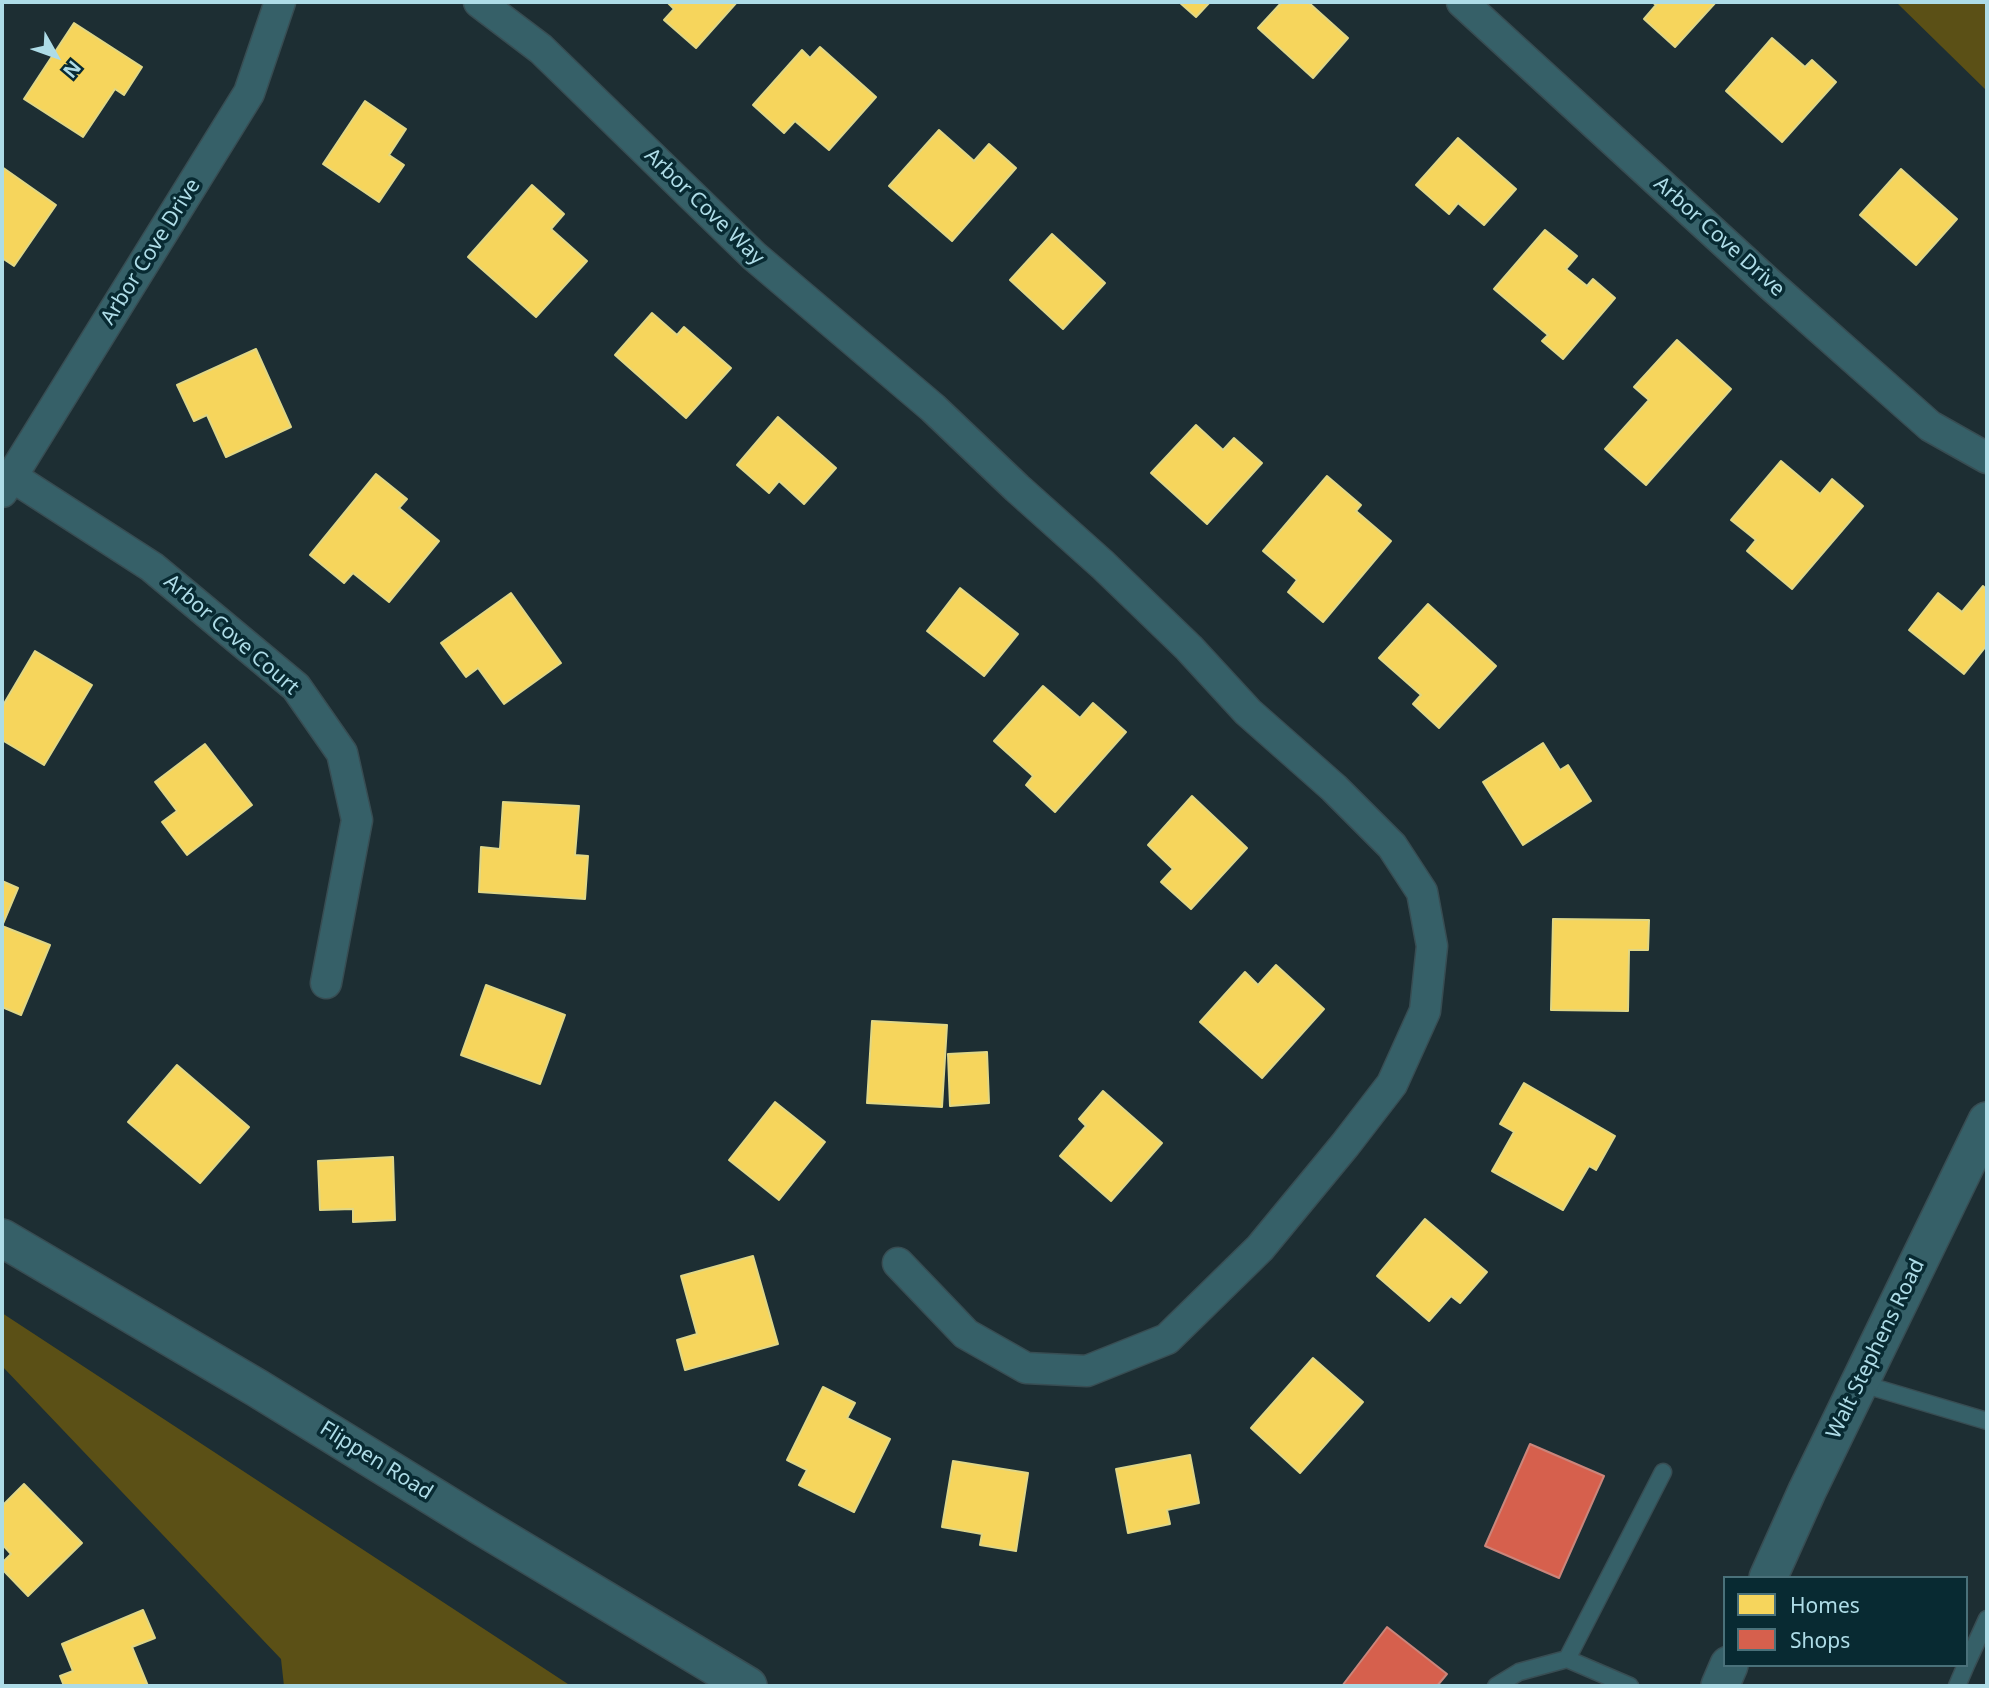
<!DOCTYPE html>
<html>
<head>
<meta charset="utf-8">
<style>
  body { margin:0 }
  #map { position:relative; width:1989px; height:1688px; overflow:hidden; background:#1d2e33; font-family:"Noto Sans",sans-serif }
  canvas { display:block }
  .frame { position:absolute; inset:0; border:4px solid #aedce7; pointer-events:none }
  .legend { position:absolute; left:1723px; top:1576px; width:245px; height:91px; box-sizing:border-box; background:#082a32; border:2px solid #4a717a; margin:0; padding:9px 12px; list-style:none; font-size:21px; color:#aedce7 }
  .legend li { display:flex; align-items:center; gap:14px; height:35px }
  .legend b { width:35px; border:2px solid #4a717a }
  .north { position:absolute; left:21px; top:21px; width:70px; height:70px; -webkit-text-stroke:5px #082a32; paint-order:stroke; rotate:130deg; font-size:19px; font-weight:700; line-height:28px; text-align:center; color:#aedce7 }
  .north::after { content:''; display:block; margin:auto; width:24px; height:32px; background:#aedce7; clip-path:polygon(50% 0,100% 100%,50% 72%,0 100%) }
</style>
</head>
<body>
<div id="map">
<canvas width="1989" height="1688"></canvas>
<div class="frame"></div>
<ul class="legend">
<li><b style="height:19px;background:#f6d55c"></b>Homes</li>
<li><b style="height:19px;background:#d6604d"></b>Shops</li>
</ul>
<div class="north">N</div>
</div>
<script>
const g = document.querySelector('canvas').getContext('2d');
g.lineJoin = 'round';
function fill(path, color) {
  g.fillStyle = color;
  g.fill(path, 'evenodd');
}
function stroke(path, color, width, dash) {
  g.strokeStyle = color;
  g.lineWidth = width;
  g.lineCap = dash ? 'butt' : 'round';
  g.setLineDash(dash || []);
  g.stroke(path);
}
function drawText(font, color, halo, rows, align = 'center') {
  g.font = font + ' "Noto Sans",sans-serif';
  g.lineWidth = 7;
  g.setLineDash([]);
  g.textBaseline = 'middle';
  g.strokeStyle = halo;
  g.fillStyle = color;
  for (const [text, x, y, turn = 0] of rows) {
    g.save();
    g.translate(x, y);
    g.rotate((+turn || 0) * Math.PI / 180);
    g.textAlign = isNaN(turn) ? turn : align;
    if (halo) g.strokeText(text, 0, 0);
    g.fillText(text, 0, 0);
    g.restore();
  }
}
const green = new Path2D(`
  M1896 2H1987V91Z
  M2 1313 571 1686H284L281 1659 2 1366Z`);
const homes = new Path2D(`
  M667 2H737L696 48 664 20 674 9Z
  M1179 2H1210L1196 17Z
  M1282 2H1308L1348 38 1313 78 1258 28Z
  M1652 2H1716L1675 47 1644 19 1656 5Z
  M74 23 142 67 124 95 115 89 83 137 24 99Z
  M1772 38 1805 67 1812 60 1836 82 1782 142 1726 91Z
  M820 47 876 97 829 150 795 121 784 133 753 105 802 50 810 58Z
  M365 101 406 129 389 155 404 165 379 202 323 164Z
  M939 130 974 161 989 144 1016 168 952 241 889 186Z
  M1458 138 1516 189 1484 225 1458 203 1449 214 1416 185Z
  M2 167 56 205 14 266 2 258Z
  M1901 169 1957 219 1916 265 1860 215Z
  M532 185 564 214 551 229 587 261 536 317 468 257Z
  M1545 230 1577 256 1566 269 1587 286 1593 279 1615 298 1563 359 1542 341 1548 335 1494 289Z
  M1052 234 1105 283 1063 329 1010 280Z
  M652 313 677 335 684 327 731 368 686 418 615 355Z
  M1677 340 1731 389 1646 485 1605 449 1649 400 1634 387Z
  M256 349 291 427 226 457 207 415 194 421 177 385Z
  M778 417 836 468 804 504 779 481 769 493 737 465Z
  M1196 425 1223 450 1234 438 1262 463 1207 524 1151 473Z
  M1781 461 1820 494 1832 479 1863 506 1792 589 1747 551 1756 540 1731 520Z
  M376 474 407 499 399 508 439 541 389 602 353 573 344 583 310 555Z
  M1327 476 1361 505 1356 511 1391 541 1323 622 1288 592 1297 580 1263 551Z
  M1983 586 1987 590V645L1964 674 1909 630 1938 593 1962 612Z
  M960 588 1018 634 984 676 927 631Z
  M511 593 561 663 504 704 478 668 466 677 441 643Z
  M1428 604 1496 666 1439 728 1413 704 1421 695 1379 658Z
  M35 651 92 685 44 765 2 740V707Z
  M1043 686 1080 718 1093 703 1126 732 1055 812 1026 785 1033 776 994 741Z
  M1543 743 1560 770 1568 765 1591 801 1523 845 1483 782Z
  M205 744 252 805 187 855 162 822 177 811 155 782Z
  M1192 796 1247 848 1191 909 1161 882 1173 869 1148 845Z
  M503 802 579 806 575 855 588 856 585 899 479 892 481 847 500 849Z
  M2 881 18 888 2 926Z
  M1553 919 1649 920 1648 950H1629L1628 1011 1551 1010Z
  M2 926 50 945 21 1015 2 1007Z
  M1276 965 1324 1009 1262 1078 1200 1022 1245 972 1258 985Z
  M486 985 565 1015 540 1084 461 1055Z
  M872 1021 947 1025 942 1107 867 1103Z
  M987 1052 989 1103 950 1106 948 1054Z
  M177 1065 249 1127 200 1183 128 1122Z
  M1524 1083 1615 1136 1596 1170 1589 1166 1563 1210 1492 1171 1514 1132 1500 1124Z
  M1103 1091 1162 1143 1111 1201 1060 1156 1086 1126 1079 1119Z
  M775 1102 825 1142 779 1200 729 1160Z
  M393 1157 395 1220 353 1222V1209L320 1210 318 1161Z
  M1425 1219 1487 1272 1460 1303 1451 1296 1429 1321 1377 1276Z
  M753 1256 778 1344 685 1370 677 1340 697 1334 681 1276Z
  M1313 1358 1363 1402 1300 1473 1251 1428Z
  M823 1387 855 1403 847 1418 890 1439 854 1512 799 1485 807 1470 787 1460Z
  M1190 1455 1199 1503 1167 1510 1170 1524 1128 1533 1116 1469Z
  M953 1461 1028 1473 1016 1551 980 1545 982 1534 942 1527Z
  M24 1484 82 1543 28 1596 2 1569V1563L11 1554 2 1544V1506Z
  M143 1610 155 1638 132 1647 148 1686H64L60 1676 73 1671 62 1644Z`);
const shops = new Path2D(`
  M1530 1444 1604 1476 1559 1578 1485 1546Z
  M1387 1627 1447 1674 1437 1686H1342Z`);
const service = new Path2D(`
  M1859 1383 1987 1421
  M1966 1665 1987 1619
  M1496 1686 1519 1672 1567 1659
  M1630 1686 1567 1659 1663 1472
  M1957 1686 1966 1665`);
const minor = new Path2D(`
  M479 2 541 49 754 256 933 408 1017 488 1103 565 1189 648 1248 712 1334 788 1392 846 1422 892 1432 946 1425 1011 1392 1084 1345 1145 1260 1248 1167 1339 1087 1371 1026 1368 966 1334 898 1263
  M1462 2 1772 286 1930 426 1987 458
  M11 476 152 567 296 687 342 753 357 820 326 983
  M2 492 249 93 280 2`);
const tertiary = new Path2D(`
  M2 1238 257 1388 481 1526 748 1686
  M1768 1578 1807 1491 1987 1121
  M1720 1686 1729 1665`);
const streetNames = [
  ["Arbor Cove Way",704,207,44],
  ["Arbor Cove Drive",1719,237,42],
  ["Arbor Cove Drive",151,252,-58],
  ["Arbor Cove Court",231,635,41],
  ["Walt Stephens Road",1876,1349,-64],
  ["Flippen Road",376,1461,32]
];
fill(green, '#5b5016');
fill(homes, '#f6d55c');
stroke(homes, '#e0d786', 2);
fill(shops, '#d6604d');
stroke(shops, '#ca857b', 2);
stroke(service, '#384d53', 19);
stroke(minor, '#384d53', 33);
stroke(tertiary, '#384d53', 40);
stroke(service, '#366068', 16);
stroke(minor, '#366068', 30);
stroke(tertiary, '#366068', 37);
drawText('21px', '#aedce7', '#082a32', streetNames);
</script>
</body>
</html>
